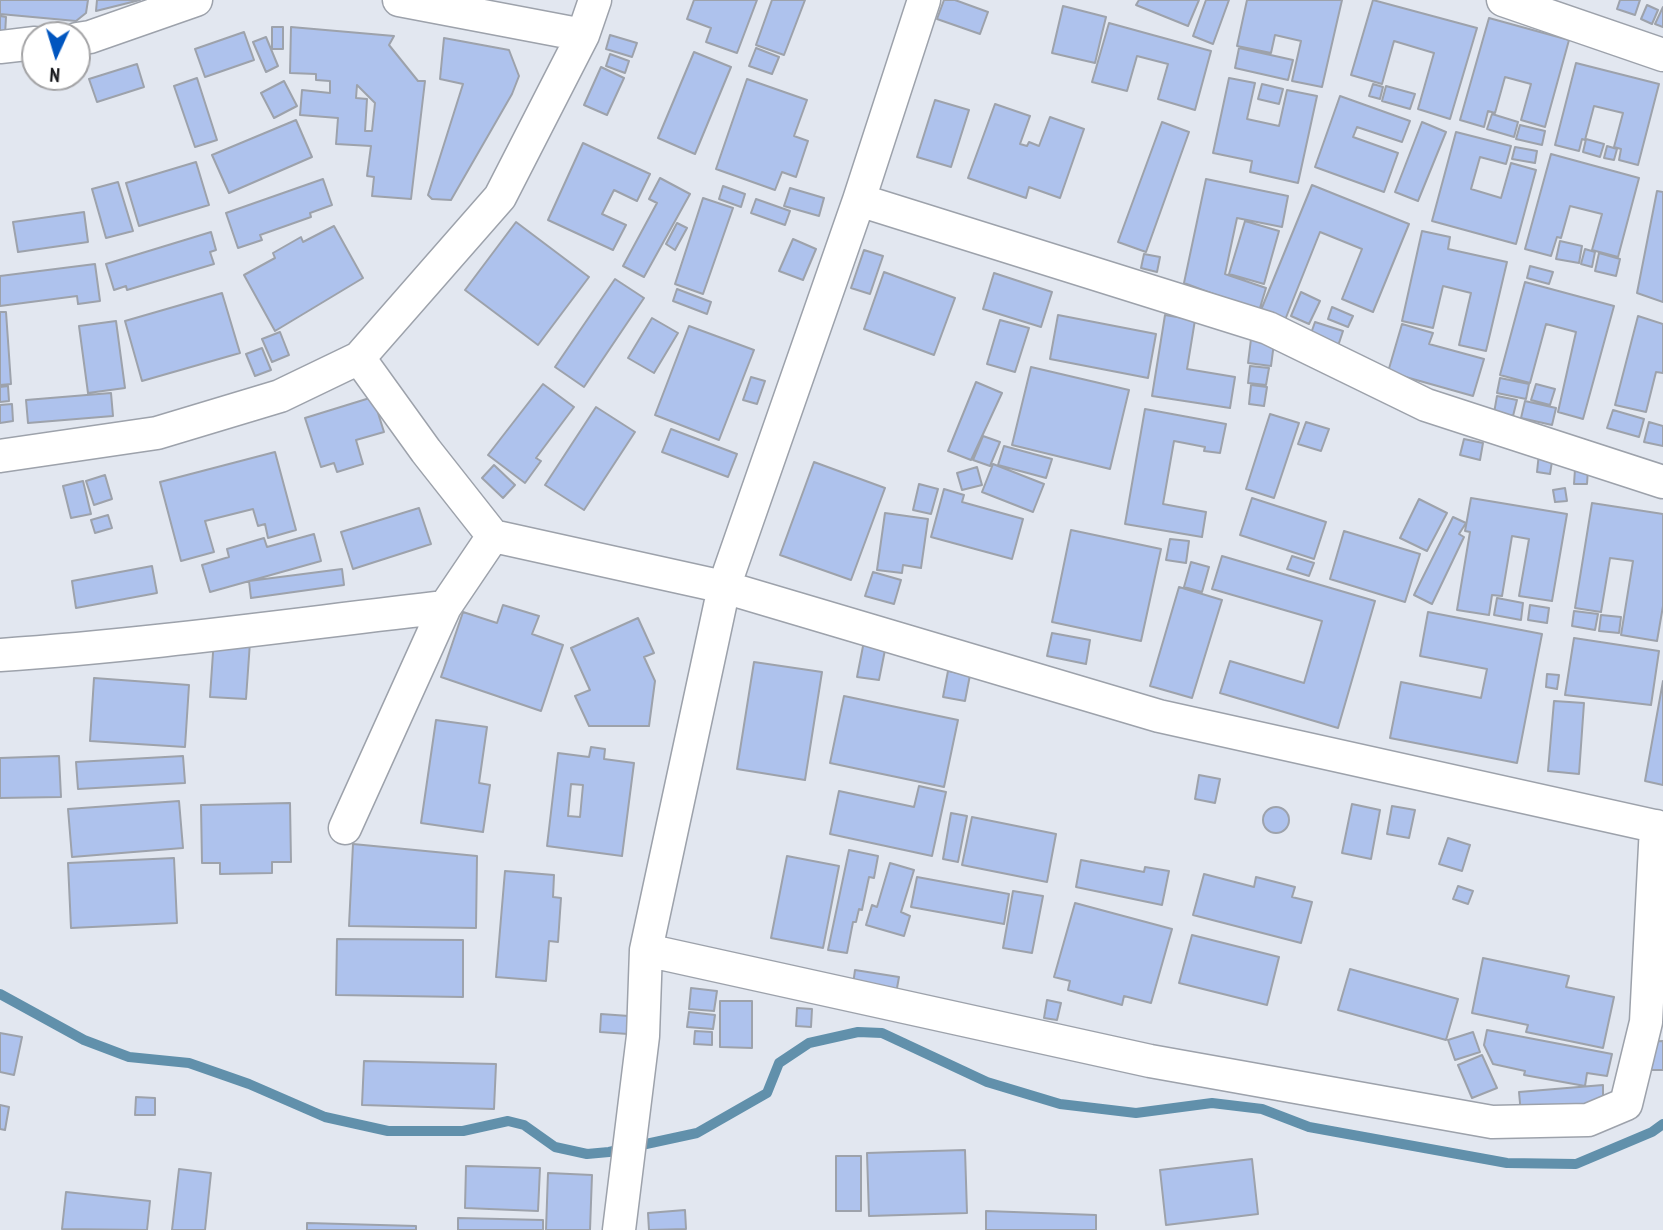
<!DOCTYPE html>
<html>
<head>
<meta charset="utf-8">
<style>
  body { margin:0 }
  #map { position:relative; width:1663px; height:1230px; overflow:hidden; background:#e2e7f0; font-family:"PT Sans Narrow",sans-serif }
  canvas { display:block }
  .north { position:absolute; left:21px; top:21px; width:70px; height:70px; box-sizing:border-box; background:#fff; border:2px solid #a3a3a5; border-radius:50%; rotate:184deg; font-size:19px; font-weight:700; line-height:28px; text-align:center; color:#18191d }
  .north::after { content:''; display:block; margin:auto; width:24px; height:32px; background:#0055bf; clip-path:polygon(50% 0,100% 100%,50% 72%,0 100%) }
</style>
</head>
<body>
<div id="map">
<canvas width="1663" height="1230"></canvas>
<div class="north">N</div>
</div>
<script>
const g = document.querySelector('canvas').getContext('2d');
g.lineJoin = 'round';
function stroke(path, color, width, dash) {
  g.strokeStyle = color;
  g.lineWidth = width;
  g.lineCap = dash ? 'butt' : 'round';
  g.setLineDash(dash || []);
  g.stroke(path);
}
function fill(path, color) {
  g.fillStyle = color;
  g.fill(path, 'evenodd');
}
const stream = new Path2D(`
  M0 994 84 1040 129 1057 189 1063 249 1084 325 1117 388 1131H463L508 1121 524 1125 555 1147 587 1154 609 1152 697 1133 767 1093 779 1063 809 1043 858 1032 882 1033 987 1082 1060 1104 1136 1113 1212 1103 1262 1109 1309 1127 1507 1163 1576 1164 1652 1132 1663 1124`);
const building = new Path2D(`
  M0 0H88L86 13 76 21 0 14Z
  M97 0H140L96 11Z
  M694 0H757L737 53 706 42 711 28 687 19Z
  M772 0H805L784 55 756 45Z
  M944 0H955L988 12 980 34 937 19Z
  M1139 0H1199L1188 26 1136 5Z
  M1206 0H1229L1213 44 1193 36Z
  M1247 0H1342L1322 87 1292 81 1301 41 1275 35 1271 53 1237 46Z
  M1373 0 1477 28 1450 119 1418 109 1434 53 1394 41 1382 84 1351 75Z
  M1620 0H1640L1635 15 1617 9Z
  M1647 5 1658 10 1652 24 1641 19Z
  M1063 6 1106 17 1095 63 1052 53Z
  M1663 7V27L1655 24Z
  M0 16 6 17 5 35H0Z
  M1489 18 1569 40 1545 127 1521 120 1531 84 1505 77 1495 113 1488 111 1484 127 1460 120Z
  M1109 23 1211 51 1195 110 1158 99 1168 64 1137 56 1127 91 1092 82Z
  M272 27H283V49H272Z
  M291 27 394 36 389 45 418 81H425L411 199 372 196 374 177 367 176 371 146 336 144 338 118 300 115 302 90 330 93V81L316 80V74L290 73ZM357 85 375 103 372 131H365L367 99 356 98Z
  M244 32 254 60 205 77 195 49Z
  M610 35 637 43 632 57 606 49Z
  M266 37 278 66 266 72 253 42Z
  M444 38 509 50 519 76 512 94 451 200 432 199 428 195 463 84 440 79Z
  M756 48 779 57 772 74 749 66Z
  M1239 48 1293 60 1288 80 1235 68Z
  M694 52 731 67 695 154 658 138Z
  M610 54 629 61 625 73 606 66Z
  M1576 63 1659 84 1638 165 1619 160 1621 149 1614 147 1623 113 1594 106 1585 140 1582 139 1579 151 1555 145Z
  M137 64 144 87 97 102 89 79Z
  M601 67 624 78 607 115 584 105Z
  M197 78 217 140 195 147 174 86Z
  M1229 78 1255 83 1247 119 1279 126 1287 90 1317 96 1298 183 1250 172 1252 161 1213 153Z
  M747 79 807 100 794 136 808 141 796 177 782 172 775 190 716 169Z
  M284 81 297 106 274 118 261 93Z
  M1262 84 1283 89 1279 104 1258 99Z
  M1373 84 1383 87 1380 99 1369 96Z
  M1386 86 1415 94 1410 109 1382 101Z
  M1340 96 1410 121 1402 142 1357 127 1353 137 1398 153 1384 192 1315 167Z
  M935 100 969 110 951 167 917 157Z
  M995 104 1030 116 1020 144 1027 146 1029 142 1039 146 1050 117 1084 129 1060 198 1029 187 1026 198 968 178Z
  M1492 114 1518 122 1514 137 1487 129Z
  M296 120 312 157 229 193 212 155Z
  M1162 122 1189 132 1146 252 1118 242Z
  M1422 122 1446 132 1418 201 1395 192Z
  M1520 125 1545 131 1542 145 1516 139Z
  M1456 132 1511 146 1506 164 1480 157 1471 189 1501 198 1511 163 1536 170 1516 244 1432 221Z
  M1586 139 1604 144 1600 157 1583 152Z
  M583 143 650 174 637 201 614 190 602 214 626 225 613 250 548 220Z
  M1607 146 1617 149 1614 160 1604 158Z
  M1515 147 1537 151 1535 163 1512 159Z
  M1551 154 1639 178 1618 257 1592 250 1602 214 1570 206 1561 238 1557 237 1551 256 1525 249Z
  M196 162 209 205 139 226 126 183Z
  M660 178 690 194 644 277 623 266 657 203 649 199Z
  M323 179 332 205 310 213 311 217 260 235 262 240 238 248 226 213Z
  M1206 179 1288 196 1282 227 1237 218 1225 274 1266 288 1259 311 1184 283Z
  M118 182 133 231 106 238 92 189Z
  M1312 185 1409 224 1373 312 1342 299 1362 249 1320 232 1285 320 1261 310Z
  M723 186 745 194 741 207 719 199Z
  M790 188 824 198 819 216 784 206Z
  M1657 191 1663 192V302L1637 293Z
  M703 198 733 208 703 294 675 284Z
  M756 199 790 211 785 225 751 213Z
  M84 212 88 242 18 252 13 222Z
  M1245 221 1279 231 1264 284 1229 274Z
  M516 222 589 277 538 345 465 290Z
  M677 223 687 228 675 250 666 244Z
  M334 226 363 278 275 331 244 275 275 258 273 253 301 237 303 242Z
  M1422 231 1450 237 1448 249 1507 262 1486 351 1459 345 1471 293 1443 286 1433 328 1402 321Z
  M211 232 216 250 210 252 214 264 127 290 126 286 114 290 106 264Z
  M793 239 816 249 803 280 779 271Z
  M1560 241 1582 246 1579 263 1556 259Z
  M1585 249 1595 252 1592 267 1581 264Z
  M864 250 883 256 870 294 851 288Z
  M1599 253 1620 259 1616 276 1595 271Z
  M1144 254 1160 257 1157 272 1141 268Z
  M95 264 100 301 78 304 77 296 0 306V276Z
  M1530 266 1553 272 1549 284 1527 278Z
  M884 272 955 298 934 355 864 329Z
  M994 273 1052 292 1041 327 983 309Z
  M615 279 644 298 584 387 555 367Z
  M1525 282 1614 306 1583 419 1558 412 1576 332 1546 324 1530 383 1500 375Z
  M677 289 711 302 707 314 673 301Z
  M1301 292 1320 301 1309 324 1291 316Z
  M222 293 240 353 142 381 125 321Z
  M1332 307 1353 316 1348 327 1328 319Z
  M0 312H6L11 384 0 385Z
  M1058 315 1156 334 1148 378 1050 359Z
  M1165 315 1195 320 1187 369 1235 377 1230 408 1152 396Z
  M1638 316 1663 324V373L1656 372 1646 412 1615 405Z
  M652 318 678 333 654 373 628 358Z
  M1000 320 1029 328 1015 372 987 364Z
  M116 321 125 388 88 393 79 326Z
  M1315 322 1343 331 1337 349 1309 339Z
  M1402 324 1433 333 1429 344 1484 359 1473 396 1388 372Z
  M689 326 754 350 719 440 655 415Z
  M280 332 289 355 272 362 262 339Z
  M1251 339 1274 343 1271 366 1248 363Z
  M262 348 271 370 255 376 246 354Z
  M1250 366 1269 368 1266 385 1248 383Z
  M1031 367 1129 390 1110 469 1012 445Z
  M751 377 765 381 757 404 743 400Z
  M1500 378 1529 384 1526 399 1497 393Z
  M976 382 1002 393 971 460 948 451Z
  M543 384 574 407 536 458 541 461 525 483 488 455Z
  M1536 384 1555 389 1550 405 1531 400Z
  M1251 385 1267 387 1264 406 1249 404Z
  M8 386 9 401 0 402V387Z
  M111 393 113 416 28 423 26 400Z
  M1497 396 1517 400 1513 416 1494 413Z
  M373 397 384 432 356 440 363 464 337 472 334 463 321 467 305 418Z
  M1525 401 1556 408 1552 425 1521 418Z
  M12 404 13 421 0 423V405Z
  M596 407 635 432 584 510 545 485Z
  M1145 409 1226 424 1220 453 1204 451 1205 447 1174 441 1163 504 1206 512 1202 537 1125 524Z
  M1613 410 1644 419 1639 437 1607 428Z
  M1270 414 1299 423 1274 498 1246 489Z
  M1306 422 1329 429 1321 451 1298 444Z
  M1649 422 1663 426V446L1644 442Z
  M671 429 737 454 728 477 662 452Z
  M983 436 1000 442 990 466 973 460Z
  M1464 439 1483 443 1480 460 1460 455Z
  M1004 446 1052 459 1046 478 998 465Z
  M275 452 296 530 268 538 265 524 258 526 253 509 205 521 214 552 181 561 160 482Z
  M1539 453 1553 455 1550 474 1537 472Z
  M814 462 885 488 851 580 780 555Z
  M993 464 1044 484 1033 512 982 492Z
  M494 465 515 485 503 498 482 478Z
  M977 467 982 485 962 490 957 473Z
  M1575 469H1588L1587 484H1574Z
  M105 475 112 499 94 505 86 481Z
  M83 481 91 514 71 518 63 486Z
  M919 484 938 489 931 514 913 510Z
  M1565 488 1567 501 1555 502 1553 490Z
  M944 489 964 495 962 502 1023 519 1012 559 931 537Z
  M1252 498 1326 522 1314 559 1240 535Z
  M1471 498 1567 514 1552 601 1519 596 1529 539 1512 536 1502 596 1492 595 1489 615 1457 610 1470 532 1465 531Z
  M1419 499 1447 513 1427 551 1400 538Z
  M1592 503 1663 514V606L1657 641 1621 635 1633 561 1610 558 1601 612 1575 608Z
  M419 508 431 544 353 569 341 532Z
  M885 513 928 519 921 568 903 565 902 573 877 570Z
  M108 515 112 528 95 533 91 520Z
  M1453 517 1466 523 1459 534 1464 537 1432 604 1414 595Z
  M1071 530 1161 549 1141 641 1052 622Z
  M1344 531 1420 554 1405 602 1330 579Z
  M314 534 321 561 210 592 202 565 229 557 227 549 264 538 267 547Z
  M1170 539 1189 541 1186 563 1166 560Z
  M1222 556 1375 601 1338 728 1220 693 1230 661 1304 683 1322 621 1212 589Z
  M1292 556 1314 563 1309 576 1287 569Z
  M1191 562 1209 567 1202 592 1184 587Z
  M152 566 157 593 76 608 72 581Z
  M342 569 344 585 251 598 249 581Z
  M873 572 901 580 894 604 865 596Z
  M1179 587 1222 600 1192 698 1150 686Z
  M1497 598 1523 603 1521 620 1494 615Z
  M503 605 539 616 532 634 563 645 541 711 441 677 463 612 497 623Z
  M1530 605 1549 608 1547 623 1528 620Z
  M1574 611 1598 614 1595 630 1572 626Z
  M1428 612 1542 634 1517 763 1390 738 1401 682 1481 698 1487 669 1420 656Z
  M1601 615 1621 617 1619 633 1599 631Z
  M638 618 654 653 644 657 655 681 649 726H589L575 696 590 690 571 648Z
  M1052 633 1090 640 1086 664 1047 656Z
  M214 638 250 642 246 699 210 697Z
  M1574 638 1659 651 1651 705 1565 695Z
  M864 641 886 645 879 680 857 677Z
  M754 662 822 672 805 780 737 769Z
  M948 671 970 675 965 701 943 697Z
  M1547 674 1559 675 1557 689 1546 687Z
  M94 678 189 685 185 747 90 741Z
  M1663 681V785L1645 781Z
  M844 696 958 720 944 787 830 763Z
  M1554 701 1584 703 1579 774 1548 771Z
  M436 720 487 727 479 783 490 785 483 832 421 823Z
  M591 747 605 749 604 759 634 763 622 856 547 846 558 753 589 757ZM571 784 583 785 580 817 568 816Z
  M59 756 61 797 0 798V758Z
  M183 756 185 783 78 789 76 762Z
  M1199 775 1220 779 1215 803 1195 799Z
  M919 786 946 792 932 856 830 834 839 791 914 807Z
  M179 801 183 848 72 857 68 809Z
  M290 803 291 862H272V873L220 874V863H202L201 805Z
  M1352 804 1380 810 1371 859 1342 853Z
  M1392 806 1415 810 1409 838 1387 834Z
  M1263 820a13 13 0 1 1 26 0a13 13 0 1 1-26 0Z
  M951 813 967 816 958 862 943 859Z
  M972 817 1056 834 1047 882 962 865Z
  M1448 838 1470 845 1462 871 1439 864Z
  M353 844 477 856 476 928 349 926Z
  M849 850 878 856 874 878 869 877 862 910 859 909 856 922H853L847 953 828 950Z
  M787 856 839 866 823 948 771 938Z
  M174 858 177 923 71 928 68 863Z
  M1081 860 1144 872 1145 867 1169 871 1162 905 1076 887Z
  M890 863 914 870 901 912 910 916 904 936 866 925 872 905 877 907Z
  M505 871 554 875 553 897 561 898 558 942 549 941 546 981 496 977Z
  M1204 874 1254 887 1256 877 1295 887 1292 897 1312 902 1301 943 1193 915Z
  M917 877 1009 894 1004 924 911 907Z
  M1458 886 1473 891 1468 904 1453 899Z
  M1013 891 1043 896 1032 953 1003 948Z
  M1075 903 1172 929 1151 1003 1124 996 1122 1005 1068 990 1070 981 1054 977Z
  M1192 935 1279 957 1267 1005 1179 983Z
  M337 939 463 940V997L336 995Z
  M1483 958 1569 976 1566 987 1614 997 1603 1048 1526 1032 1528 1025 1472 1013Z
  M1350 969 1458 999 1446 1040 1338 1010Z
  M855 970 899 977 895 999 852 992Z
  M691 988 717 991 714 1011 689 1009Z
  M1047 1000 1061 1003 1057 1020 1044 1018Z
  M720 1001H752V1048L720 1047Z
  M797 1008 812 1009 811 1027 796 1026Z
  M689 1012 715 1015 713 1029 687 1027Z
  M601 1014 629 1016 628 1034 600 1032Z
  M1487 1030 1612 1054 1607 1076 1587 1073 1585 1086 1524 1075 1525 1071 1493 1064 1484 1045Z
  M695 1031 712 1032V1045L694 1044Z
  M1473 1032 1480 1052 1455 1060 1448 1040Z
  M0 1033 22 1037 14 1075 0 1072Z
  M1663 1041V1070H1645L1644 1042Z
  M1482 1055 1497 1088 1472 1098 1458 1065Z
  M364 1061 496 1064 494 1109 362 1105Z
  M1603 1085V1107L1521 1114 1519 1092Z
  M136 1097 155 1098V1115H135Z
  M0 1105 9 1107 5 1130 0 1129Z
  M965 1150 967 1213 869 1216 867 1153Z
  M836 1156H861V1211H836Z
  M1252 1159 1258 1214 1166 1225 1160 1170Z
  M466 1166 540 1168 538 1211 465 1208Z
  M179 1169 211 1173 205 1230H172Z
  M548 1173 592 1175 590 1230H546Z
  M66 1192 150 1201 147 1230 62 1229Z
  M685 1210 686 1229 649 1230 648 1213Z
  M986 1211 1096 1215V1230H986Z
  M458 1218 543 1220V1230H458Z
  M307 1223 416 1226V1230H307Z`);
const minor = new Path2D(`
  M399 0 583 35
  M1503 0 1663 55
  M77 39 90 37 196 0
  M0 47 35 43
  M859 200 1268 328 1426 405 1663 482
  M359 358 426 451 493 536 724 587 1159 716 1663 828
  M0 456 157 433 280 396 359 358 500 197 583 35 595 0
  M0 655C149 645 296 624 445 607
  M345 828 445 607 493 536
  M646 950 1150 1061 1492 1122 1588 1120 1626 1104 1646 1022 1656 826
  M619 1230 643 1036 646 950 724 587 859 200 924 0`);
stroke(stream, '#6190ab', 10);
fill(building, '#aec2ed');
stroke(building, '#9da2ab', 2);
stroke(minor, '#9da2ab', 35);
stroke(minor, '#fff', 32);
</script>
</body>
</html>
